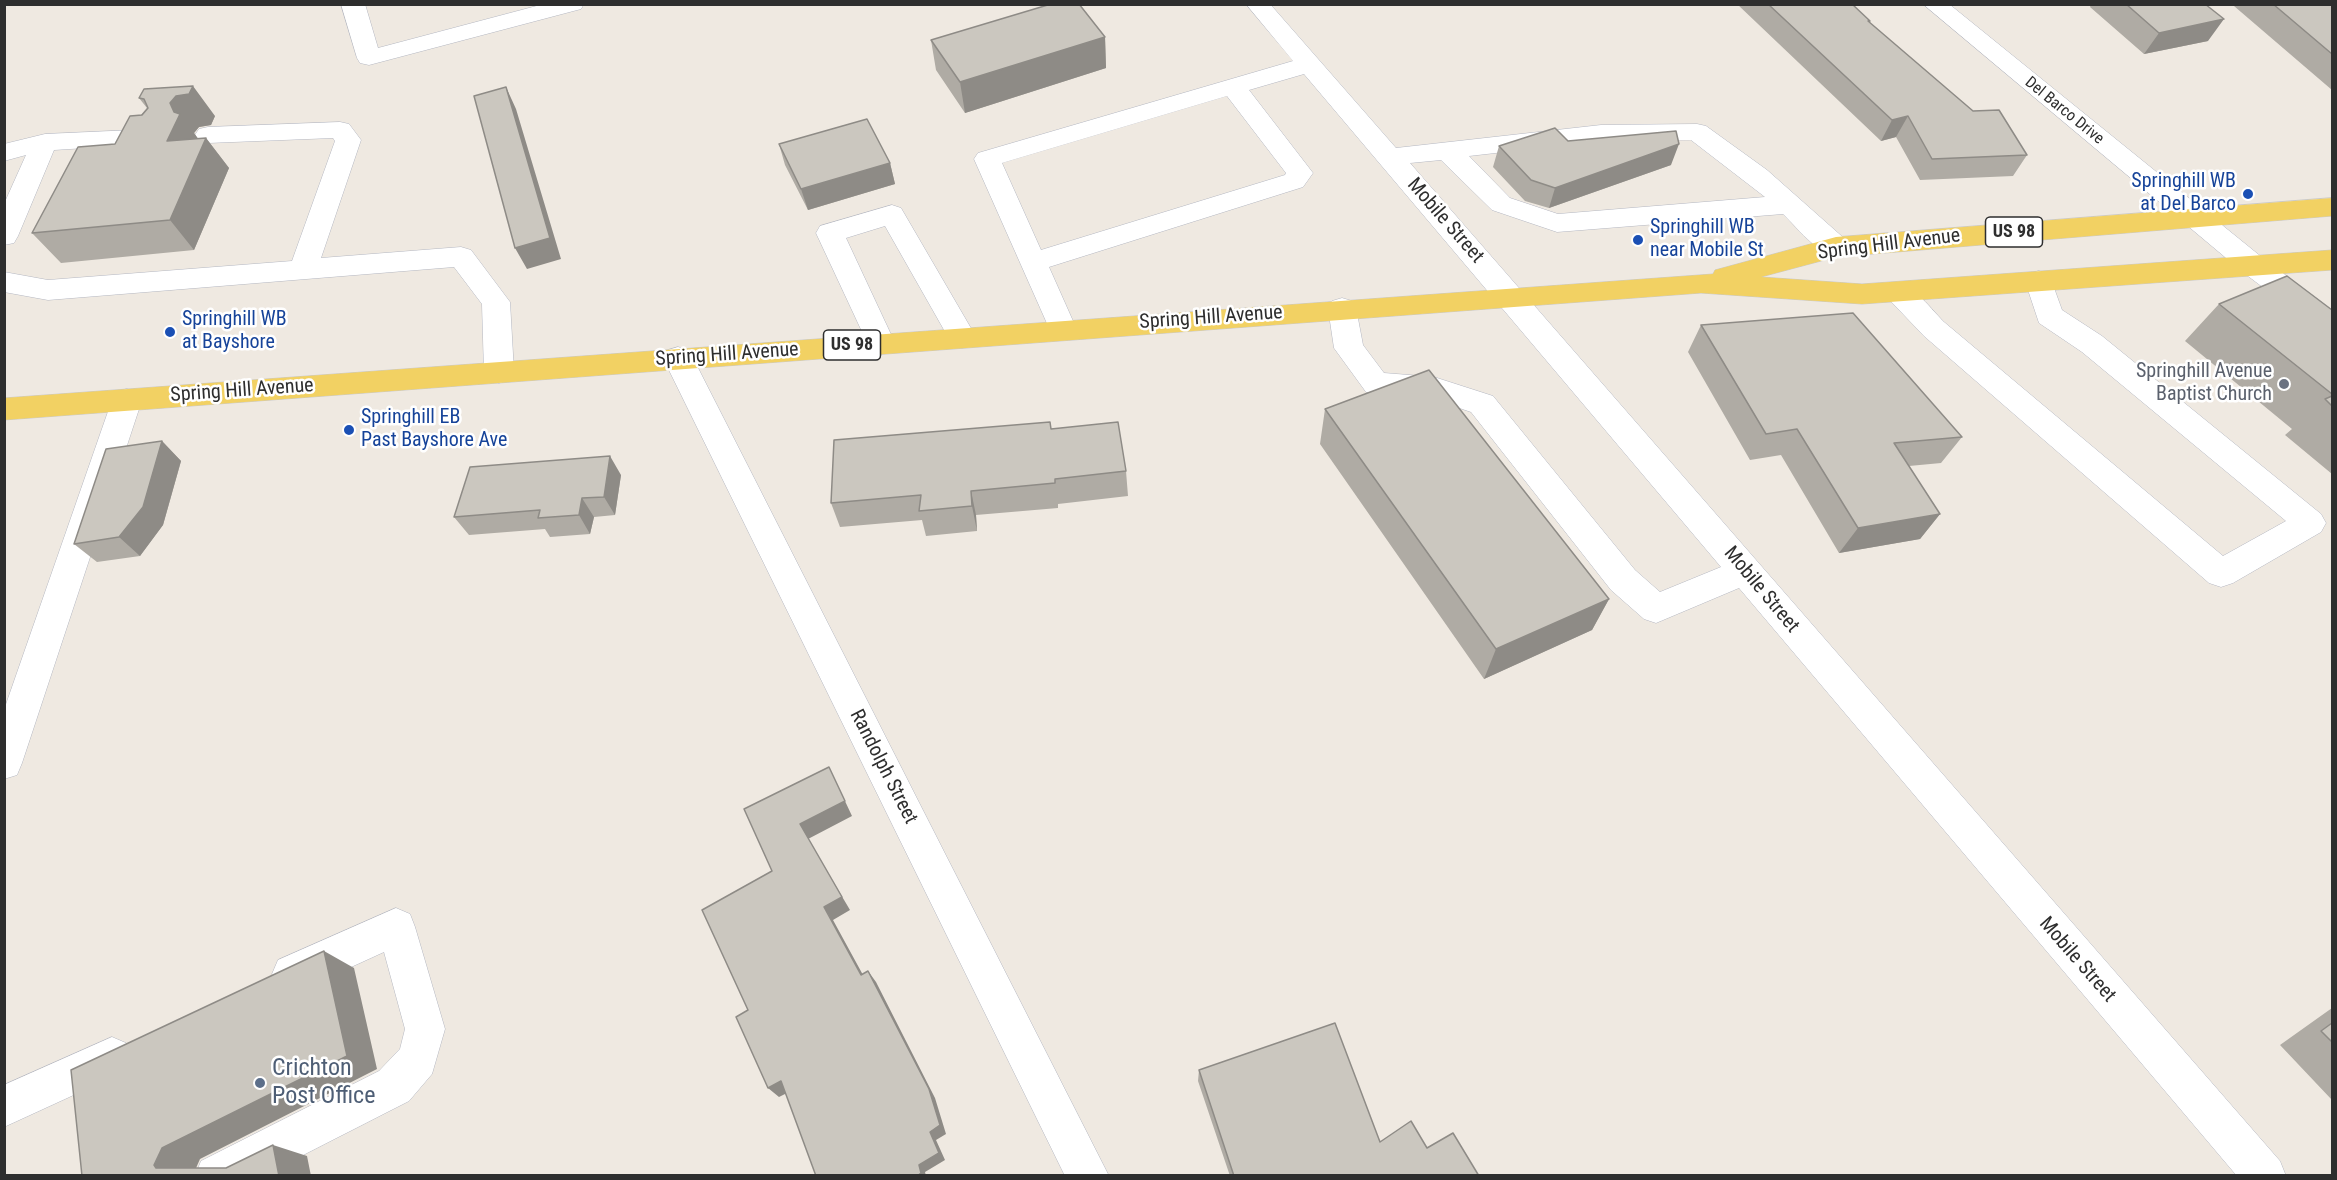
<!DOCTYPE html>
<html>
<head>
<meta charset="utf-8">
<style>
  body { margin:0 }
  #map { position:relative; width:2337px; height:1180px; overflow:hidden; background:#efe9e1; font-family:"Roboto Condensed",sans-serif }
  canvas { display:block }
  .frame { position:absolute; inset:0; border:6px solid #2e2e2e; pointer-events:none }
</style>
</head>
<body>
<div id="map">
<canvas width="2337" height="1180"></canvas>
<div class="frame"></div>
</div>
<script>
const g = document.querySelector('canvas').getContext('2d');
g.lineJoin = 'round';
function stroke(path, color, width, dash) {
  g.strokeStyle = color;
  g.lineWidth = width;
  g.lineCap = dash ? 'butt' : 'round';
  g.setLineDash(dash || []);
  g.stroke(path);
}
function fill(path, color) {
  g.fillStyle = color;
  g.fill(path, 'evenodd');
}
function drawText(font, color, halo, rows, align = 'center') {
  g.font = font + ' "Roboto Condensed",sans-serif';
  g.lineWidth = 5;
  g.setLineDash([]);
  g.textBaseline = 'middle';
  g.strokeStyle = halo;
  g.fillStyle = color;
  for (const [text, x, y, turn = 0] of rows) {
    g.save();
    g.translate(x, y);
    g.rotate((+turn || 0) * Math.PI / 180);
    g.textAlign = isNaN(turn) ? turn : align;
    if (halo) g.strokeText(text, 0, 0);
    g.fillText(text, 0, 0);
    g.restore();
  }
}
const minor = new Path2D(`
  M341 4H365L378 48 544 4H584L581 9 369 65 360 63 357 58Z
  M1246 4H1270L1396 148 1601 125 1697 124 1706 126 1767 170 1846 240 1850 247 1846 254C1821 261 1799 229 1783 214L1557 232 1492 210 1441 160 1410 163 2280 1161 2286 1176H2237L1739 588 1656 623 1644 619 1611 590 1471 412 1433 399 1376 395 1366 392 1334 348 1328 308 1332 301 1342 298 1352 301 1356 308 1363 345 1384 373 1434 377 1493 396 1635 570 1660 592 1721 567 1304 74 1249 90 1313 173 1303 187 1049 267 1077 330 1073 337 1063 340 1053 337 974 159 978 153 1293 61ZM1227 96 1286 173 1285 175 1041 250 1002 163ZM1691 140 1765 197 1558 214 1510 198 1469 156 1601 141Z
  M1923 4H1949L2264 259 2332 310V335L2322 332 2244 273Z
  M340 122 349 124 361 140 321 258 461 247 471 250 510 302 514 372 509 380 499 383 489 380 484 372 482 304 454 267 48 300 4 292V272L48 280 292 261 335 141 333 138 208 143 199 141 195 135 199 129 208 127Z
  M156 129 165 131 169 137 165 143 54 150 18 236 14 243 4 245V204L26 155 4 161V144L45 134Z
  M892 205 901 208 972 330 976 337 972 344 962 348 952 344 885 226 846 238 895 343 891 351 881 354 871 351 816 233 820 226Z
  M2039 271 2049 274 2062 310 2102 336 2321 514 2326 523 2321 532 2233 583 2221 587 2209 583 1924 336 1882 292 1886 285C1910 278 1928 306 1944 322L2223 556 2286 521 2082 352 2039 323 2025 281 2029 274Z
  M678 347 688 350 693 358 1109 1176H1065L663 358 668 350Z
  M127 389 138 392 142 400 22 763 17 775 4 779V710L112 400 116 392Z
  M396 908 410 914 415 927 445 1029 432 1074 409 1101 262 1176H195L201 1161 379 1071 400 1049 405 1029 384 952 292 994 278 988 272 974 278 960Z
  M112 1037 126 1043 132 1057 126 1071 4 1127V1085Z`);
const major = new Path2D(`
  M2332 198V216L1836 257 1761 277 1862 284 2332 250V270L1862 304 1701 293 4 420V398L1713 274 1715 270 1836 237Z`);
const wall = new Path2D(`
  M1737 4H1852L1869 22 1973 111 2027 155 2013 176 1920 180 1896 137 1881 141Z
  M2091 4H2205L2208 41 2144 54 2090 7Z
  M2235 4H2332V90L2234 6Z
  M1105 37 1106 68 965 113 936 70 931 40Z
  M139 98 215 116 211 125 199 127 194 133 198 139 206 138 229 168 194 250 61 263 32 233 115 144 147 108Z
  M1568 141 1671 165 1549 208 1525 201 1493 167 1499 146Z
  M779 144 890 163 895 184 808 210 785 165Z
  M2219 304 2332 310V474L2285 435 2292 429 2185 341Z
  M1701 325 1962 437 1941 463 1909 466 1940 514 1920 539 1839 553 1781 455 1750 460 1688 352Z
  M1325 409 1609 599 1592 630 1484 679 1320 444Z
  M1051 429 1126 471 1128 496 1058 504V508L976 515 977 531 926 536 922 520 840 527 831 503Z
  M162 441 181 461 163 525 140 556 97 562 74 544Z
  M621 475 615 515 594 517 590 534 550 537 545 529 469 535 454 517Z
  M2332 1008V1100L2280 1045Z
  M1199 1070 1380 1142 1427 1148 1479 1176H1230L1198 1081Z`);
const shadedWall = new Path2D(`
  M2224 19 2208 41 2144 54 2159 33Z
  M1105 37 1106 68 965 113 960 82Z
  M193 86 215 116 211 125 199 127 194 133 202 144 167 141 174 112 170 103 176 96Z
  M506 87 516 109 561 259 527 269 515 248Z
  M1908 116 1896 137 1881 141 1892 120Z
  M206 138 229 168 194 250 170 220Z
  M1679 144 1671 165 1549 208 1555 188Z
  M890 163 895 184 808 210 801 189Z
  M162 441 181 461 163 525 140 556 119 537Z
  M610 456 621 475 615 515 604 497Z
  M971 491 976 515 977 531 972 506Z
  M582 498 594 517 590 534 579 515Z
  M1940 514 1920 539 1839 553 1858 528Z
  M1609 599 1592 630 1484 679 1496 649Z
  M829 767 852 816 808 839 850 910 833 920 869 986 861 975 824 907 800 824Z
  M324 951 354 968 377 1069 200 1159 193 1175 156 1168 154 1165 162 1148Z
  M868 971 876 982 935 1098 946 1134 936 1140 945 1160 925 1172 926 1176H917L919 1165 930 1132Z
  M781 1081 791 1091 779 1097 768 1088Z
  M273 1145 307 1156 311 1176H279Z`);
const building = new Path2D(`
  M1051 4H1079L1105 37 960 82 931 40Z
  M1768 4H1852L1870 21H1868L1973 111 1999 110 2027 155 1932 159 1908 116 1892 120Z
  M2126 4H2205L2224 19 2159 33Z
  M2273 4H2332V54Z
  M193 86 189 94 176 96 170 103 174 112 180 114 167 141 206 138 170 220 32 233 78 147 115 144 130 116 142 115 148 108 144 99 139 98 144 89Z
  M506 87 550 238 515 248 474 96Z
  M867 119 890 163 801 189 779 144Z
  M1555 128 1568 141 1676 131 1679 144 1555 188 1531 180 1499 146Z
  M2287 276 2332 310V394L2219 304Z
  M1853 313 1962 437 1894 443 1940 514 1858 528 1797 429 1766 434 1701 325Z
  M1429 370 1609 599 1496 649 1325 409Z
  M2332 396V406L2325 399Z
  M1050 422 1051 429 1118 422 1126 471 1055 479V483L971 491 972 506 919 511 921 495 831 503 834 440Z
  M162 441 143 507 119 537 74 544 106 449Z
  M610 456 604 497 582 498 579 515 538 518 540 510 454 517 470 467Z
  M829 767 845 801 800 824 842 897 824 907 861 975 868 971 929 1089 940 1125 930 1132 939 1153 919 1165 921 1173 917 1176H816L781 1081 768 1088 736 1017 748 1010 702 910 772 871 744 809Z
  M324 951 347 1056 162 1148 154 1165 156 1168H226L273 1145 279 1176H82L71 1070Z
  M1335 1023 1380 1142 1411 1121 1427 1148 1453 1133 1479 1176H1234L1199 1070Z
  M2332 1023V1042L2321 1031Z`);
const markers = [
  [2248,194,6,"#1a4fb4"],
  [1638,240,6,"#1a4fb4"],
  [170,332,6,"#1a4fb4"],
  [2284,384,6,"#6b7280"],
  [349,430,6,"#1a4fb4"],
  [260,1083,6,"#5c6f8a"]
];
const farStreetnames = [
  ["Del Barco Drive",2064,111,39]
];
const shields = [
  [2014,232,57],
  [852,345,57]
];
const shieldNames = [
  ["US 98",2014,232],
  ["US 98",852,345]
];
const transitNames = [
  ["Springhill WB",2236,182,"right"],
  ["at Del Barco",2236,205,"right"],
  ["Springhill WB",1650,228],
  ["near Mobile St",1650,251],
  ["Springhill WB",182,320],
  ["at Bayshore",182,343],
  ["Springhill EB",361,418],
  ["Past Bayshore Ave",361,441]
];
const streetNames = [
  ["Mobile Street",1445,221,49],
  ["Spring Hill Avenue",1889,245,-7],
  ["Spring Hill Avenue",1211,318,-4],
  ["Spring Hill Avenue",727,355,-4],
  ["Spring Hill Avenue",242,391,-4],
  ["Mobile Street",1761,590,50],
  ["Randolph Street",883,767,63],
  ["Mobile Street",2077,960,49]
];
const worshipNames = [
  ["Springhill Avenue",2272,372],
  ["Baptist Church",2272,395]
];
const nearServicenames = [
  ["Crichton",272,1069],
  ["Post Office",272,1097]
];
stroke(minor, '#b4b7c1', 1);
stroke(major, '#c9c9c9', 1);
fill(minor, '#fff');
fill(major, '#f2d163');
fill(wall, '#afaba4');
fill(shadedWall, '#8e8b86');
fill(building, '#cbc7bf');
stroke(building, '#8e8b86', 1.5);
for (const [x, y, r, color] of markers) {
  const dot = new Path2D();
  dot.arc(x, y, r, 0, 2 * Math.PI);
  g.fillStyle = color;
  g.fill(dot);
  stroke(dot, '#fff', 2);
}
drawText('16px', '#2e2e2e', '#fff', farStreetnames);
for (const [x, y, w] of shields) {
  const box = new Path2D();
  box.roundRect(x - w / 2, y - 15, w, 30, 4.5);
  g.fillStyle = '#fff';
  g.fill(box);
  stroke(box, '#2e2e2e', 1.5);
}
drawText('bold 18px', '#2e2e2e', null, shieldNames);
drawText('20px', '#164399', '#fff', transitNames, 'left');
drawText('20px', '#2e2e2e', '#fff', streetNames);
drawText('20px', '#5b616d', '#fff', worshipNames, 'right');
drawText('24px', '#4e5e75', '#fff', nearServicenames, 'left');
</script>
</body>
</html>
